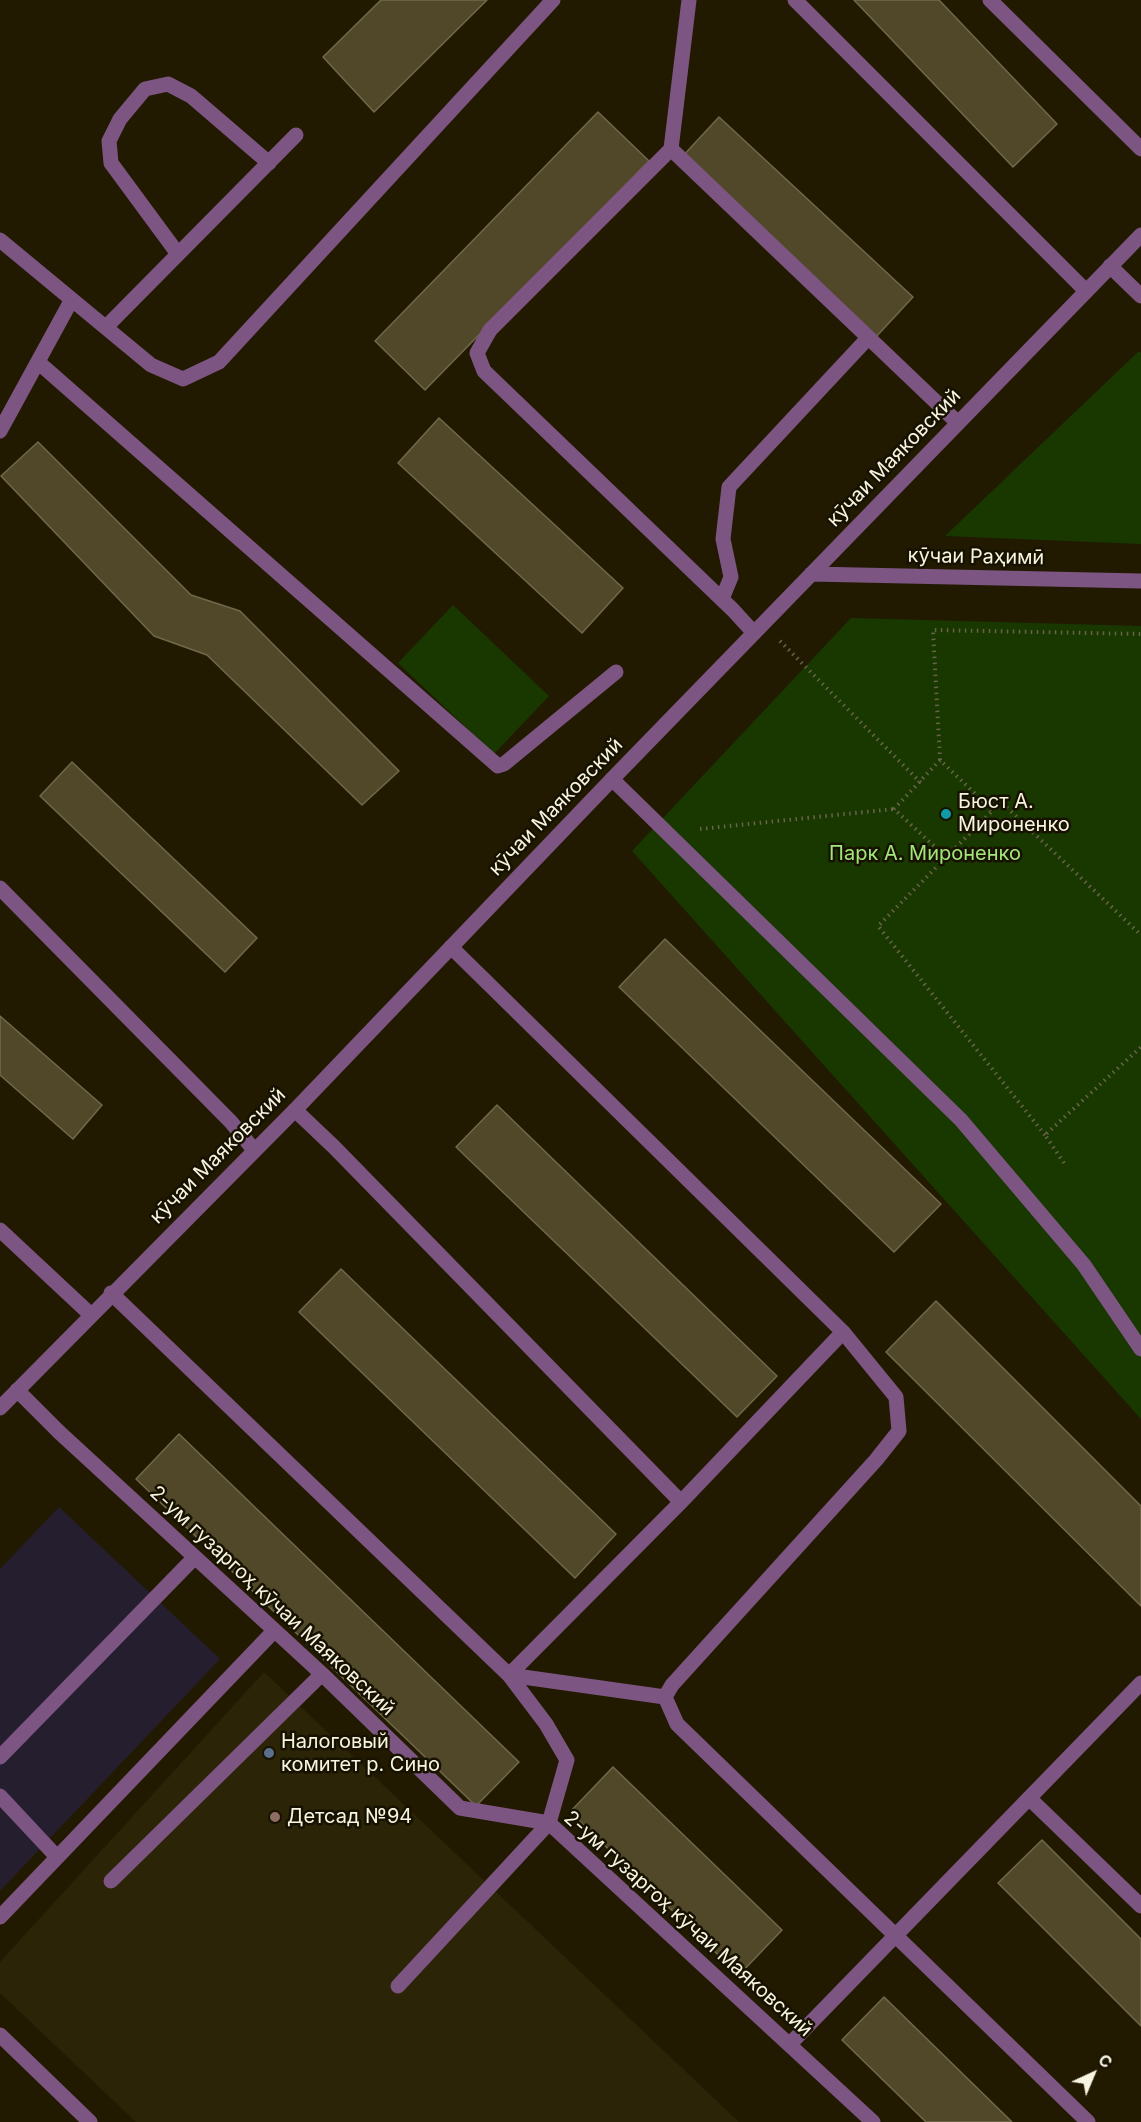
<!DOCTYPE html>
<html>
<head>
<meta charset="utf-8">
<style>
  body { margin:0 }
  #map { position:relative; width:1141px; height:2122px; overflow:hidden; background:#221a00; font-family:Inter,sans-serif }
  canvas { display:block }
  .north { position:absolute; left:1063px; top:2044px; width:60px; height:60px; -webkit-text-stroke:4px #171200; paint-order:stroke; rotate:44deg; font-size:16px; font-weight:700; line-height:24px; text-align:center; color:#f8f4e2 }
  .north::after { content:''; display:block; margin:auto; width:21px; height:27px; background:#f8f4e2; clip-path:polygon(50% 0,100% 100%,50% 72%,0 100%) }
</style>
</head>
<body>
<div id="map">
<canvas width="1141" height="2122"></canvas>
<div class="north">С</div>
</div>
<script>
const g = document.querySelector('canvas').getContext('2d');
g.lineJoin = 'round';
function fill(path, color) {
  g.fillStyle = color;
  g.fill(path, 'evenodd');
}
function stroke(path, color, width, dash) {
  g.strokeStyle = color;
  g.lineWidth = width;
  g.lineCap = dash ? 'butt' : 'round';
  g.setLineDash(dash || []);
  g.stroke(path);
}
function drawText(font, color, halo, rows, align = 'center') {
  g.font = font + ' Inter,sans-serif';
  g.lineWidth = 5;
  g.setLineDash([]);
  g.textBaseline = 'middle';
  g.strokeStyle = halo;
  g.fillStyle = color;
  for (const [text, x, y, turn = 0] of rows) {
    g.save();
    g.translate(x, y);
    g.rotate((+turn || 0) * Math.PI / 180);
    g.textAlign = isNaN(turn) ? turn : align;
    if (halo) g.strokeText(text, 0, 0);
    g.fillText(text, 0, 0);
    g.restore();
  }
}
const commercial = new Path2D(`
  M59 1507 220 1659 0 1891V1569Z`);
const built = new Path2D(`
  M264 1672 739 2122H136L0 1993V1962Z`);
const green = new Path2D(`
  M1139 351 1141 353V544L945 536Z
  M453 605 549 696 494 754 398 663Z
  M851 618 1141 626V1419L632 851Z`);
const building = new Path2D(`
  M381 0H487L374 112 323 57Z
  M854 0H939L1057 124 1013 167Z
  M598 112 649 161 425 390 375 341Z
  M719 117 913 297 875 338 681 158Z
  M439 418 623 588 582 633 398 463Z
  M38 442 191 595 240 611 399 771 362 805 207 655 154 636 1 476Z
  M72 762 257 938 225 972 40 796Z
  M665 939 941 1204 894 1252 619 987Z
  M0 1016 102 1105 73 1139 0 1075Z
  M497 1105 777 1376 737 1417 456 1147Z
  M341 1269 616 1534 575 1578 299 1312Z
  M936 1301 1141 1506V1606L886 1352Z
  M179 1434 519 1762 476 1806 136 1479Z
  M613 1767 782 1930 739 1975 570 1812Z
  M1042 1840 1141 1939V2026L998 1883Z
  M884 1997 1012 2122H926L842 2040Z`);
const path = new Path2D(`
  M780 641 921 783
  M940 760 933 630 1141 634
  M700 829 894 809
  M947 858 894 809 940 760 992 810
  M1045 1135 878 926 1001 802 1141 935
  M1064 1163 1045 1135 1141 1047`);
const service = new Path2D(`
  M689 0 671 149 958 423
  M795 0 1086 291
  M990 0 1141 149
  M671 149 490 330 477 353 484 371 733 610 754 633
  M0 240 151 365 183 379 219 362 553 0
  M178 254 111 163 109 141 120 119 145 89 168 84 191 96 269 163
  M106 327 296 135
  M38 362 498 766 504 764 616 672
  M0 431 71 301
  M722 599 731 577 723 539 729 487 868 338
  M0 888 231 1122 254 1150
  M451 947 843 1332 896 1397 899 1431 876 1460 672 1685 665 1697 677 1724 1088 2122
  M295 1110 334 1147 681 1502
  M0 1230 90 1314
  M111 1293 509 1675 681 1502 843 1332
  M59 1432 322 1674 460 1808 549 1823 873 2122
  M0 1757 195 1557
  M0 1796 57 1857
  M1029 1798 1141 1906
  M111 1881 322 1674
  M0 1917 274 1631
  M398 1986 549 1823 567 1760 546 1724 509 1675 665 1697
  M0 2035 90 2122
  M790 2044 1141 1683`);
const minor = new Path2D(`
  M612 779 961 1120 1084 1265 1141 1349`);
const tertiary = new Path2D(`
  M1110 266 1141 296
  M811 574 1141 581
  M17 1390 59 1432
  M0 1408 295 1110 617 774 1141 235`);
const markers = [
  [946,814,6,"#0f9aa8"],
  [269,1753,6,"#5c6f8a"],
  [275,1817,6,"#8d6e63"]
];
const streetNames = [
  ["кӯчаи Маяковский",894,458,-46],
  ["кӯчаи Раҳимӣ",976,557,1],
  ["кӯчаи Маяковский",556,807,-46],
  ["кӯчаи Маяковский",218,1156,-45],
  ["2-ум гузаргоҳ кӯчаи Маяковский",272,1601,43],
  ["2-ум гузаргоҳ кӯчаи Маяковский",688,1924,42]
];
const poiNames = [
  ["Бюст А.",958,802],
  ["Мироненко",958,825],
  ["Налоговый",281,1742],
  ["комитет р. Сино",281,1765],
  ["Детсад №94",287,1817]
];
const parkNames = [
  ["Парк А. Мироненко",925,854]
];
fill(commercial, '#251e2e');
fill(built, '#2b2407');
fill(green, '#183800');
fill(building, '#504829');
stroke(building, '#716949', 1.5);
stroke(path, '#69634b', 4, [1.5, 4.5]);
stroke(service, '#7d5582', 15);
stroke(minor, '#7d5582', 15);
stroke(tertiary, '#7d5582', 15);
for (const [x, y, r, color] of markers) {
  const dot = new Path2D();
  dot.arc(x, y, r, 0, 2 * Math.PI);
  g.fillStyle = color;
  g.fill(dot);
  stroke(dot, '#171200', 2);
}
drawText('20px', '#f8f4e2', '#171200', streetNames);
drawText('20px', '#f8f4e2', '#171200', poiNames, 'left');
drawText('20px', '#a2e57a', '#171200', parkNames);
</script>
</body>
</html>
